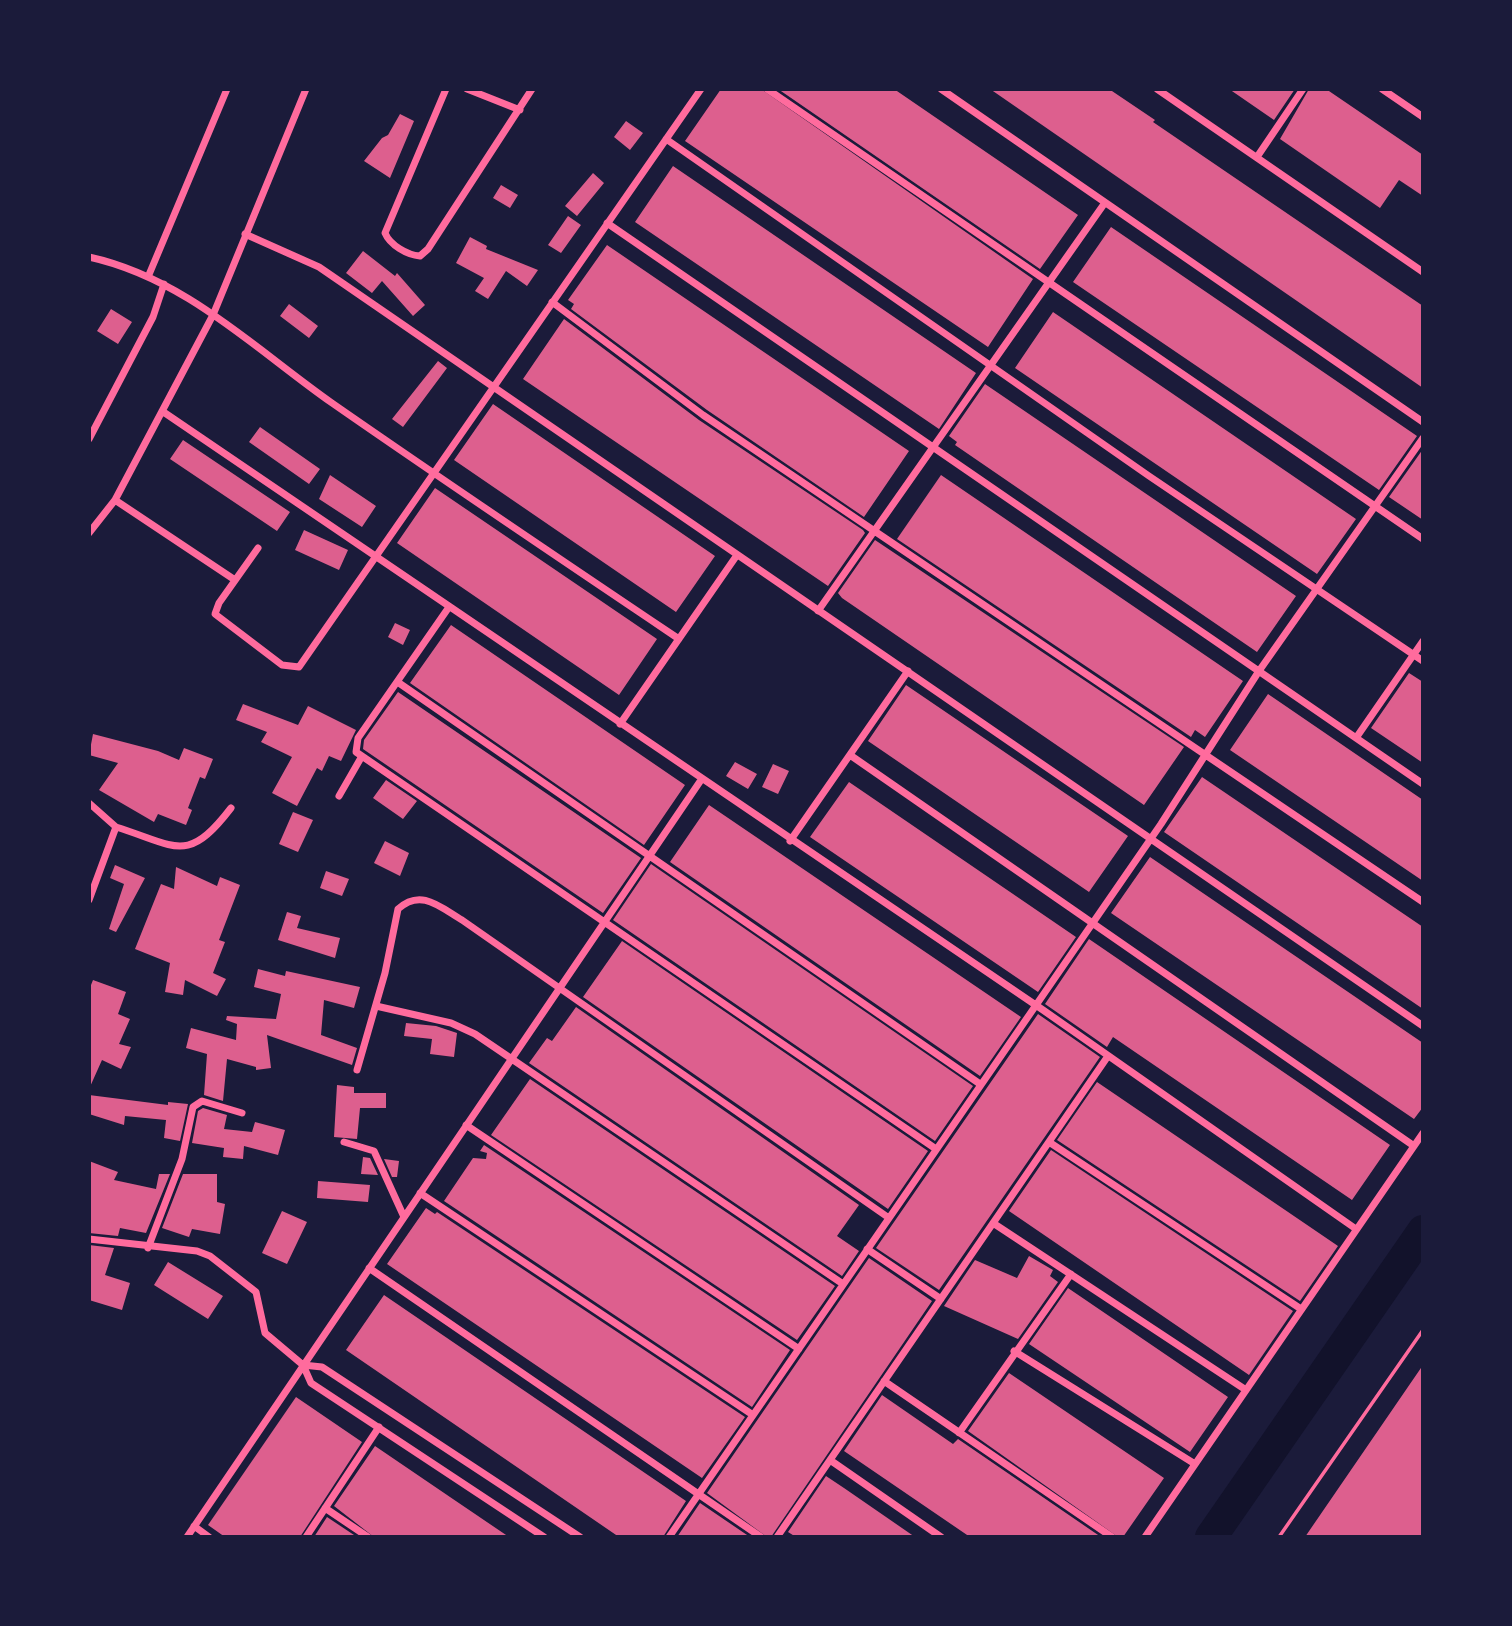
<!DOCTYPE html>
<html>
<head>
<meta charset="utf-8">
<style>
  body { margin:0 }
  #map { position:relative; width:1512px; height:1626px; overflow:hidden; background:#1b1b3a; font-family:"Roboto Serif",serif }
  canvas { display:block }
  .frame { position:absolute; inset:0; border:91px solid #1b1b3a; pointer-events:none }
</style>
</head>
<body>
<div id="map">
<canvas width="1512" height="1626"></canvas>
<div class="frame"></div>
</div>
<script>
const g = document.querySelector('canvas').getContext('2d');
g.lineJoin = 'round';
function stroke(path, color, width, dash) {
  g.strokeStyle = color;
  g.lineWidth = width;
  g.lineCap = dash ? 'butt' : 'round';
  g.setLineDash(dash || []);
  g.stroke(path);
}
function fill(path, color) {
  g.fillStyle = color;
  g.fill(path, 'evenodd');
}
const river = new Path2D(`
  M1211 1537 1423 1231`);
const building = new Path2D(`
  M721 89H761L1033 279 988 347 685 141Z
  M778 89H894L1078 215 1040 269Z
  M990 89H1109L1155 120 1153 122 1423 306V388Z
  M1229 89H1295L1274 120Z
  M1309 89H1326L1423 155V196L1399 180 1380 208 1280 139Z
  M400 114 414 121 390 178 364 161 382 138 388 135Z
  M626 121 643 133 630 150 614 137Z
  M673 166 976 373 939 429 635 222Z
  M593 173 604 183 577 216 565 206Z
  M501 185 518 195 510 208 493 198Z
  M568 216 581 225 561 253 548 245Z
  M1111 227 1417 436 1379 490 1073 282Z
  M470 237 487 246 486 249 538 270 527 286 506 271 488 299 475 291 484 278 456 263Z
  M607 245 909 451 864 517 707 410 571 309 574 304 568 300Z
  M363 251 395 276 397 273 425 305 413 316 382 281 372 293 346 273Z
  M289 304 318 326 309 338 280 316Z
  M111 309 132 322 118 344 97 331Z
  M1053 312 1356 519 1317 574 1015 368Z
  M564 319 699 420 863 530 865 533 828 586 523 379Z
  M438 361 447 368 403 427 392 419Z
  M985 384 1296 596 1257 652 955 445 957 442 949 436Z
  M493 404 715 556 676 612 454 460Z
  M260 427 320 469 309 484 249 442Z
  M183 440 290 512 277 531 170 459Z
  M1423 449V520L1389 497Z
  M330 475 376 506 362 527 319 499Z
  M941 475 1243 681 1205 737 1195 730 1191 737 897 539Z
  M435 488 657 639 619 695 397 543Z
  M304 530 348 550 339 570 295 550Z
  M875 540 1184 747 1144 805 842 598 838 593Z
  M395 623 410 630 403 645 388 637Z
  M451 625 685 785 644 845 410 683Z
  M1409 673 1423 682V763L1371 728Z
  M906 685 1128 836 1089 892 868 741Z
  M398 692 641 858 603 913 363 749 364 740Z
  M1268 694 1423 800V881L1230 750Z
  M243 704 298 725 308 706 356 730 341 761 329 756 322 771 317 768 297 806 272 793 292 757 261 742 267 732 236 720Z
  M93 734 158 751 179 760 184 748 213 759 205 779 200 777 188 808 192 810 186 825 158 814 154 822 99 790 118 763 89 755Z
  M735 762 757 774 748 789 726 776Z
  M773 764 789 771 778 794 762 787Z
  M1202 777 1423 927V1009L1164 832Z
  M386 780 417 801 403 819 373 798Z
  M849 782 1076 937 1038 992 810 837Z
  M709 805 1021 1017 980 1076 670 862Z
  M293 812 313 820 298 852 279 844Z
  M385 841 409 853 400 876 374 863Z
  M1150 857 1423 1043V1107L1414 1119 1111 913Z
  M651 864 973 1086 935 1141 613 920Z
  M115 865 145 878 116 932 109 929 124 884 110 878Z
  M176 867 217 886 220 877 240 885 219 940 225 942 213 973 226 979 217 996 185 980 183 995 165 992 170 963 135 949 161 884 174 889Z
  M326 871 349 879 342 896 320 888Z
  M287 912 301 916 297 928 340 938 335 958 278 940Z
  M1089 939 1390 1145 1352 1200 1113 1037 1107 1047 1045 1004Z
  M622 941 928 1151 888 1209 583 997Z
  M258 969 285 976 286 971 360 987 354 1008 324 1000 321 1035 357 1048 352 1065 267 1035 271 1068 256 1070V1067L227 1059 223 1101 204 1095 207 1054 186 1048 191 1028 236 1040 237 1024 226 1020 227 1016 276 1019 281 994 254 987Z
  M93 980 126 992 118 1014 130 1019 119 1044 131 1047 121 1069 102 1060 89 1089V990Z
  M576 1007 859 1205 837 1236 859 1251 842 1276 529 1063 547 1038 552 1041Z
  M1038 1014 1100 1057 939 1290 876 1248Z
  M406 1023 436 1026 457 1033 454 1057 430 1054 432 1039 404 1036Z
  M530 1079 835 1286 797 1340 491 1135Z
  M1097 1082 1338 1246 1300 1301 1057 1140Z
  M337 1085 354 1087V1093H386V1108H360L357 1139 334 1137Z
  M89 1095 168 1105V1102L188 1104 180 1141 164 1138 166 1120 125 1116 124 1125 89 1114Z
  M203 1108 227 1115 224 1129 252 1132 255 1122 285 1130 278 1155 244 1146 243 1159 223 1157 224 1148 192 1143 198 1111Z
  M484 1145 790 1350 752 1407 444 1201 473 1158 486 1159 487 1153 480 1151Z
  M1051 1150 1293 1311 1249 1375 1009 1211Z
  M363 1157 370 1158 378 1175 361 1174Z
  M384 1159 399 1161 397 1177H392Z
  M89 1161 118 1172 114 1180 156 1189 159 1174H170L146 1233 120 1228 118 1236 89 1233Z
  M183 1174H217V1202L225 1204 220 1234 192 1229 189 1237 162 1228Z
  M318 1181 370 1185 368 1202 317 1198Z
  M426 1208 435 1214 437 1212 745 1417 702 1478 387 1264Z
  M282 1211 307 1222 287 1264 262 1253Z
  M89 1245 114 1248 105 1275 130 1283 122 1310 89 1300Z
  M1029 1256 1053 1270 1050 1276 1058 1282 1018 1339 944 1306 975 1260 1017 1278Z
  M869 1258 932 1301 771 1537H767L707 1493Z
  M168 1262 223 1296 208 1319 154 1285Z
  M1068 1288 1228 1397 1190 1452 1029 1344Z
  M384 1295 686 1501 663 1537H619L346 1350Z
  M1423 1365V1537H1305Z
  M1009 1373 1164 1478 1123 1537H1118L968 1431Z
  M882 1395 953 1444 958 1439 1101 1537H970L844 1451Z
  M296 1397 362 1442 300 1537H225L208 1525Z
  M375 1446 450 1497 509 1537H374L334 1506Z
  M826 1476 844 1488 915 1537H796L788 1532Z
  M700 1503 750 1537H677Z
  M327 1517 357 1537H314Z`);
const service = new Path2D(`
  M1279 1537 1423 1330`);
const minor = new Path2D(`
  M446 89 385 233C390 245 407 255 420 256L428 249 532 89
  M467 89 520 110
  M767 89 1423 539
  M941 89 1423 422
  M1157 89 1423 272
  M1382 89 1423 117
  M666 139 1149 476 1423 661
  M1257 157 1303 89
  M607 223 1423 784
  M245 234 319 267 1423 1026
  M89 257C185 278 255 349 332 403 447 483 563 561 679 639
  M148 277 227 89
  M552 302 703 415 1423 902
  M162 411 1043 1010 1356 1229
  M89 439 153 317 164 284
  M115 500 235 580
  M89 533 115 500 213 315 306 89
  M258 548 219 603 215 614 282 665 299 667 701 89
  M449 607 358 738 356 752 936 1149
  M818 611 1104 204
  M399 683 980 1084
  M620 724 737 555
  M1356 738 1423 641
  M850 755 1414 1146
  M339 796 362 756
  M89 803 116 827 89 900
  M116 827C177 846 187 865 231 808
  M790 841 908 671
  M376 1006 451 1023 475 1034 843 1284
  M357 1070 385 973 398 909C421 888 440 907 462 920L889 1218
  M466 1125 799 1349
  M344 1142 374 1151 404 1217
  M1049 1142 1301 1309
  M420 1193 753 1415
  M993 1223 1246 1390
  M89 1239 197 1251 210 1256 256 1292 265 1333 303 1365 311 1383 544 1537
  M148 1248 182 1159 193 1107 202 1101 242 1113
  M867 1249 941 1299
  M369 1268 761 1537
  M1014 1351 1195 1464
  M303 1365 322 1367 580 1537
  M884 1381 1112 1537
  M959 1433 1071 1274
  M830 1460 941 1537
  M325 1508 368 1537
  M194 1526 209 1537
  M187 1537 701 780
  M306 1537 379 1427
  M669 1537 1161 824 1259 671 1423 438
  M777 1537 1108 1056
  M1145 1537 1423 1133`);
stroke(river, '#12122b', 32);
fill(building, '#dd5f8e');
stroke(service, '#ff6b9d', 3.5);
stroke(minor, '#ff6b9d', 7);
</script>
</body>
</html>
